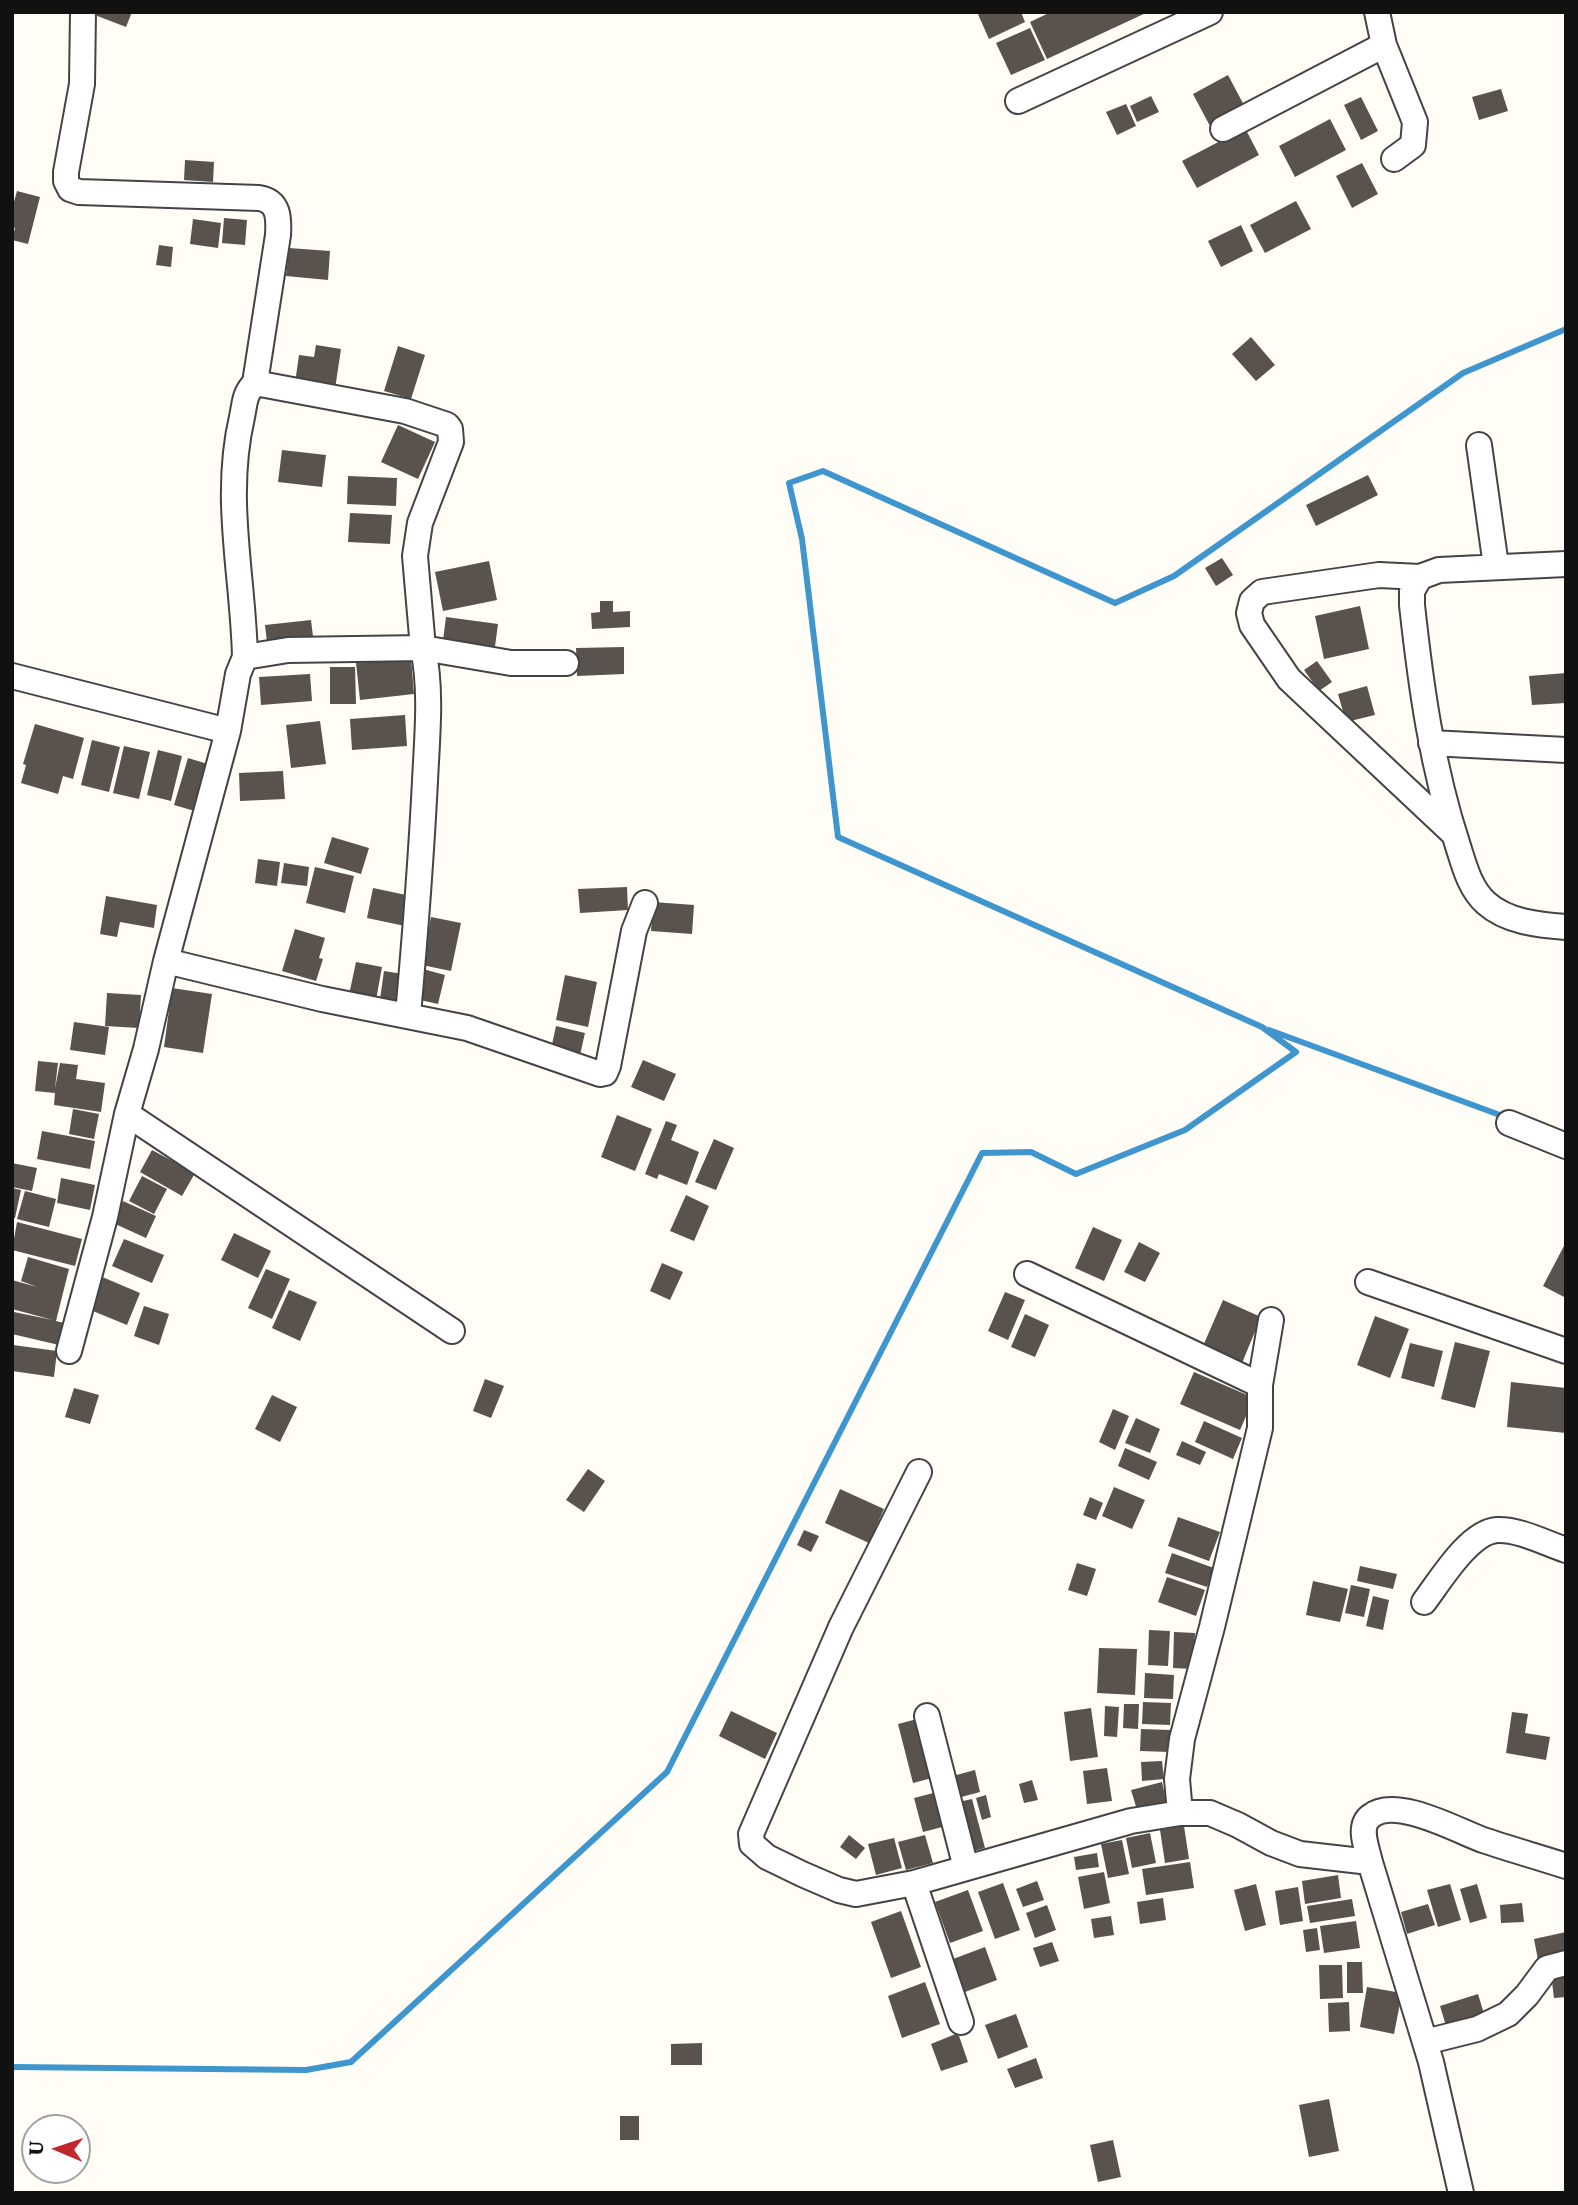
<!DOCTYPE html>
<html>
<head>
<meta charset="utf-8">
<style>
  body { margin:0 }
  #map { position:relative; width:1578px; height:2205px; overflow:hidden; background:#fffdf5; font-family:"Roboto Serif",serif }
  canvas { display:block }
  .frame { position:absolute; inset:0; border:14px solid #111; pointer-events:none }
  .north { position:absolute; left:21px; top:2114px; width:70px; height:70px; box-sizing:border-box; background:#fff; border:2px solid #a0a0a0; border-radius:50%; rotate:272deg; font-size:19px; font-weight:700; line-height:28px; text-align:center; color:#111 }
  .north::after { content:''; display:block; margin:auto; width:24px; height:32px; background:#c4262e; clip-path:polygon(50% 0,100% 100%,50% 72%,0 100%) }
</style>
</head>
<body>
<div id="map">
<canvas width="1578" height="2205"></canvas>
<div class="frame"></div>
<div class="north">U</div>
</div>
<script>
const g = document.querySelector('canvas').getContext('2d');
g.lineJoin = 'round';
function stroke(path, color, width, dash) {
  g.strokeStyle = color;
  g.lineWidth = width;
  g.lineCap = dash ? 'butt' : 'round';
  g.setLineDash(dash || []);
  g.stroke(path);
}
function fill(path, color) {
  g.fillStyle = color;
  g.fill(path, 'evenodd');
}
const stream = new Path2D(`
  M1269 1030 1508 1118
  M12 2067 306 2070 351 2062 667 1772 982 1153 1031 1152 1076 1174 1185 1130 1296 1052 1262 1027 838 837 802 539 789 483 823 471 1115 603 1174 576 1463 373 1566 329`);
const building = new Path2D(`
  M87 12H132L126 27Z
  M977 12H1021L1025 22 989 39Z
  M1051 12H1148L1047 59 1030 22Z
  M1030 28 1045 60 1011 75 996 43Z
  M1228 75 1246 109 1211 128 1193 94Z
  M1501 89 1508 111 1479 120 1472 97Z
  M1151 96 1159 112 1137 122 1130 106Z
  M1361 97 1378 131 1361 140 1344 105Z
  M1126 104 1136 126 1117 135 1106 112Z
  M1330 119 1346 150 1295 177 1279 146Z
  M1245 128 1259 155 1197 188 1182 161Z
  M185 160 214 162 213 182 184 180Z
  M1362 163 1378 194 1352 208 1336 176Z
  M17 191 40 197 28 244 12 240 15 228 12 227V209Z
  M1296 201 1311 229 1265 253 1250 225Z
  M224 218 247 220 245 245 222 243Z
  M193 219 221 223 218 248 190 244Z
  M1241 225 1253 251 1221 267 1208 241Z
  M159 245 173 247 171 267 156 265Z
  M289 248 330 251 328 280 286 276Z
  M1251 337 1275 365 1256 381 1232 354Z
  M316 345 341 349 335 389 295 383 299 355 314 357Z
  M398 346 425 355 411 399 384 391Z
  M398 425 435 442 418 479 381 462Z
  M282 450 326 455 322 487 278 482Z
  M1368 475 1378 495 1316 526 1306 505Z
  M348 476 397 478 396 506 347 504Z
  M350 513 392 515 390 544 348 542Z
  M1222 558 1233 575 1216 586 1205 568Z
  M489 561 497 600 443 611 435 572Z
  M600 601H613V612L630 611V627L592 629 591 613 600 612Z
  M1360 606 1369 649 1324 659 1315 616Z
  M446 617 498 624 494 654 442 648Z
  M311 620 314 645 268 651 265 625Z
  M624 647V674L577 676 576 648Z
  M411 658 414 694 360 700 356 663Z
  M1317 661 1332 682 1319 691 1304 670Z
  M330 667H355L356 704H330Z
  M1566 673V703L1532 705 1529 676Z
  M310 674 312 701 261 705 259 677Z
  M1367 686 1375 715 1346 722 1338 694Z
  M405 715 407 746 352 750 350 719Z
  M320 721 326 764 291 768 286 725Z
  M35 724 84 738 73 779 63 776 58 794 21 783 26 765 23 764Z
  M92 740 120 747 109 792 81 785Z
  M124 746 150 752 139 799 113 793Z
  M158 750 182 756 171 801 147 795Z
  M188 758 211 765 198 812 174 805Z
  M283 771 285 799 240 801 239 773Z
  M332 837 369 848 361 874 324 863Z
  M258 859 280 862 277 886 255 883Z
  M284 863 309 867 307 886 281 883Z
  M315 867 354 876 345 913 306 903Z
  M627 887 628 910 580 913 578 889Z
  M373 888 411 896 405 926 367 918Z
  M106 896 157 905 154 928 120 922 117 937 100 934Z
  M653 902 694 905 692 934 651 931Z
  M431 917 461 923 451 971 422 965Z
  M295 929 325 938 319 958 323 959 316 981 282 971Z
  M356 962 382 967 376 1000 349 995Z
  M423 969 445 975 438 1004 416 999Z
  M384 971 403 974 398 1009 379 1006Z
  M565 975 597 982 588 1027 556 1020Z
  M172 988 212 994 203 1053 164 1047Z
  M107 993 141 995 139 1028 105 1026Z
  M74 1022 109 1027 105 1055 70 1050Z
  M556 1026 585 1033 580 1055 551 1049Z
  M643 1060 676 1074 664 1101 631 1087Z
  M38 1061 58 1063 55 1088 60 1063 78 1065 76 1079 105 1083 101 1112 54 1105 55 1093 35 1091Z
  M73 1109 99 1114 94 1139 69 1134Z
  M617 1115 652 1129 635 1171 601 1157Z
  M666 1121 677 1125 671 1140 699 1152 687 1185 659 1174 657 1179 645 1174Z
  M42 1131 95 1141 90 1169 37 1159Z
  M714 1139 734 1148 716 1190 695 1182Z
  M152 1150 195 1173 182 1196 140 1172Z
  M12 1163 37 1168 32 1191 12 1187Z
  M142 1176 167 1189 154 1214 129 1201Z
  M61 1178 95 1185 90 1210 57 1203Z
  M12 1188 21 1190 15 1218H12Z
  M25 1191 56 1199 49 1227 17 1219Z
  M686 1195 709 1206 694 1241 670 1231Z
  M123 1201 156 1216 146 1238 113 1223Z
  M17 1222 82 1239 75 1266 12 1250Z
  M1093 1227 1122 1240 1104 1281 1075 1268Z
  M234 1233 271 1251 258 1278 221 1260Z
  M124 1239 164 1255 152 1283 112 1266Z
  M1139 1242 1160 1253 1145 1282 1124 1272Z
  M1566 1242V1298L1543 1286Z
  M28 1257 69 1269 56 1321 64 1323 59 1345 12 1334 14 1312 53 1320 12 1309V1280L37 1287 21 1281Z
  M662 1263 683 1272 670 1300 650 1291Z
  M266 1269 290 1279 272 1319 248 1308Z
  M100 1276 140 1293 127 1325 88 1309Z
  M289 1290 317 1302 300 1341 272 1328Z
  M1005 1292 1025 1300 1008 1340 988 1331Z
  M1223 1300 1261 1317 1242 1363 1203 1346Z
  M144 1306 169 1314 159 1345 134 1336Z
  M1025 1314 1049 1325 1035 1357 1011 1347Z
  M1375 1316 1409 1329 1390 1378 1357 1365Z
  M1455 1342 1490 1351 1475 1408 1441 1399Z
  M1410 1343 1443 1351 1434 1387 1401 1378Z
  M13 1345 57 1351 54 1377 12 1371Z
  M1194 1372 1254 1398 1240 1430 1180 1404Z
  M485 1379 504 1386 491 1418 473 1411Z
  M1511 1382 1566 1388V1433L1507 1427Z
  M74 1388 99 1395 90 1424 65 1417Z
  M272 1395 297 1407 280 1442 255 1429Z
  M1113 1409 1129 1416 1115 1450 1099 1442Z
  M1136 1418 1160 1429 1150 1453 1125 1443Z
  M1204 1421 1242 1438 1233 1459 1195 1442Z
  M1182 1441 1206 1452 1200 1465 1176 1455Z
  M1125 1448 1157 1462 1149 1480 1118 1466Z
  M588 1469 605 1481 584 1512 566 1500Z
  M1114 1487 1145 1500 1132 1529 1102 1516Z
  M840 1489 884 1509 869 1543 825 1523Z
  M1090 1497 1103 1503 1096 1520 1083 1515Z
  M1178 1517 1220 1532 1209 1561 1168 1546Z
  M804 1530 819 1536 811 1552 797 1545Z
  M1172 1553 1214 1568 1207 1587 1165 1573Z
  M1077 1563 1096 1569 1087 1596 1068 1590Z
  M1360 1566 1397 1574 1393 1589 1357 1581Z
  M1167 1577 1205 1590 1196 1616 1158 1602Z
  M1313 1581 1348 1589 1340 1622 1306 1615Z
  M1351 1585 1370 1589 1364 1617 1345 1613Z
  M1373 1596 1389 1600 1383 1630 1366 1626Z
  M1149 1630 1170 1631 1168 1666 1148 1665Z
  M1174 1632 1195 1633 1193 1669 1173 1668Z
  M1099 1648 1137 1649 1135 1695 1097 1693Z
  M1145 1673 1174 1675 1173 1699 1144 1698Z
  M1143 1702 1171 1703 1170 1725 1142 1724Z
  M1124 1704H1139L1138 1729 1123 1728Z
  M1105 1706 1119 1707 1117 1737 1104 1736Z
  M1091 1708 1098 1757 1070 1761 1064 1712Z
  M731 1711 777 1733 765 1759 719 1736Z
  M1512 1712 1528 1714 1525 1733 1550 1737 1546 1760 1506 1753Z
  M921 1718 936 1777 913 1783 898 1724Z
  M1141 1729 1171 1730 1170 1752 1140 1751Z
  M1162 1761 1164 1779 1142 1781 1141 1762Z
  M1107 1768 1112 1801 1087 1804 1083 1771Z
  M975 1770 980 1792 954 1799 949 1777Z
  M1032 1780 1038 1800 1024 1803 1019 1784Z
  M1162 1782 1167 1805 1138 1813 1131 1790Z
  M941 1791 950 1825 923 1832 914 1798Z
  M986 1795 991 1817 982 1820 976 1798Z
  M972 1799 985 1848 967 1853 954 1803Z
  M1184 1826 1189 1859 1165 1863 1160 1830Z
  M1150 1833 1156 1863 1132 1868 1126 1838Z
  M849 1835 865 1848 856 1859 840 1847Z
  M925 1835 933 1863 906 1870 898 1842Z
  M894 1838 902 1868 876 1875 868 1844Z
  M1122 1840 1129 1874 1108 1878 1101 1844Z
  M1097 1853 1099 1867 1076 1870 1074 1857Z
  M1190 1862 1194 1888 1146 1895 1142 1869Z
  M1104 1872 1110 1903 1084 1909 1078 1877Z
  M1338 1875 1341 1898 1305 1904 1302 1881Z
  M1037 1881 1044 1900 1023 1907 1016 1889Z
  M1003 1883 1020 1930 995 1939 978 1892Z
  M1256 1884 1266 1925 1245 1931 1234 1890Z
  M1450 1884 1461 1920 1438 1927 1427 1890Z
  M1477 1884 1487 1918 1470 1923 1460 1889Z
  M1298 1887 1303 1921 1280 1925 1275 1891Z
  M968 1890 983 1931 950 1943 935 1902Z
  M1163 1898 1166 1920 1140 1924 1137 1902Z
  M1352 1899 1355 1916 1310 1923 1307 1906Z
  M1522 1903 1524 1922 1501 1923 1500 1905Z
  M1428 1904 1435 1925 1407 1934 1401 1912Z
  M1047 1905 1056 1930 1035 1938 1026 1913Z
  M901 1911 921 1967 891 1978 871 1922Z
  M1111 1916 1114 1935 1094 1938 1091 1919Z
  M1356 1921 1360 1948 1324 1953 1320 1926Z
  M1317 1928 1320 1950 1306 1952 1303 1930Z
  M1566 1932V1954L1538 1960 1534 1939Z
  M1052 1942 1059 1961 1040 1967 1033 1948Z
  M985 1947 997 1980 965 1992 953 1959Z
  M1347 1962H1362L1363 1993H1347Z
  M1319 1965H1342L1343 1998 1320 1999Z
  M1566 1972V1997L1554 1998 1551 1974Z
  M925 1982 940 2024 902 2038 888 1996Z
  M1367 1987 1402 1993 1394 2034 1360 2027Z
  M1478 1994 1485 2017 1447 2029 1440 2006Z
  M1349 2002 1350 2031 1329 2032 1328 2003Z
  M1016 2014 1028 2047 998 2059 985 2025Z
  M958 2033 968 2062 941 2071 931 2044Z
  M702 2043V2065H671V2044Z
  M1036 2058 1043 2078 1015 2088 1007 2069Z
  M1329 2099 1339 2151 1309 2157 1299 2105Z
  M620 2116H639V2140H620Z
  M1113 2140 1121 2177 1098 2182 1090 2145Z`);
const minor = new Path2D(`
  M83 12 82 84 66 172V181L70 189 79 192 259 198C279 201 279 218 278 235L255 383
  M1377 12 1384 45 1415 122 1413 145 1394 159
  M1018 101 1210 12
  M1223 129 1384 45
  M1479 445 1496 566
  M1420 577 1412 591V605C1421 687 1432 767 1458 846 1464 865 1470 889 1486 903 1507 922 1539 925 1566 927
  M12 676 228 731 166 961 146 1049 127 1114 105 1217 69 1351
  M228 731 238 674 245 657 288 650 423 648 415 556 420 523 451 442 450 429 447 425 405 411 255 383C244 394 245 403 242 417 223 499 243 574 245 657
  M1431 743 1566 750
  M1454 834 1289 679 1252 625 1249 613 1252 601 1262 592 1379 575 1420 577 1439 570 1566 564
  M166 961 322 999 467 1028 600 1074 605 1073 608 1066 634 931 645 903
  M408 1015C415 937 421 859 425 781 427 737 432 691 423 648L511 663H566
  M127 1114 452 1331
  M1509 1123 1566 1146
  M1027 1274 1260 1385
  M1368 1282 1566 1351
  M919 1472 841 1627 751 1834 752 1844 767 1857 802 1874 839 1890 856 1894 914 1883 1131 1821 1180 1813H1210L1238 1825 1271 1843 1300 1854 1370 1862
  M1424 1602C1440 1581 1469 1532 1497 1530 1519 1529 1545 1543 1566 1550
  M927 1716 966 1868
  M1180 1813 1177 1779 1182 1739 1212 1627 1260 1428V1385L1271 1320
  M914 1883 961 2022
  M1425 2042 1477 2029 1508 2014 1527 1995 1547 1968 1566 1963
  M1461 2193 1431 2062 1370 1862C1367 1848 1357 1826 1371 1816 1396 1796 1458 1831 1483 1840 1510 1849 1538 1857 1566 1866`);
stroke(stream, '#3f96cf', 6);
fill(building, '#5a524d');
stroke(minor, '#444', 28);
stroke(minor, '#fff', 24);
</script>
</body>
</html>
